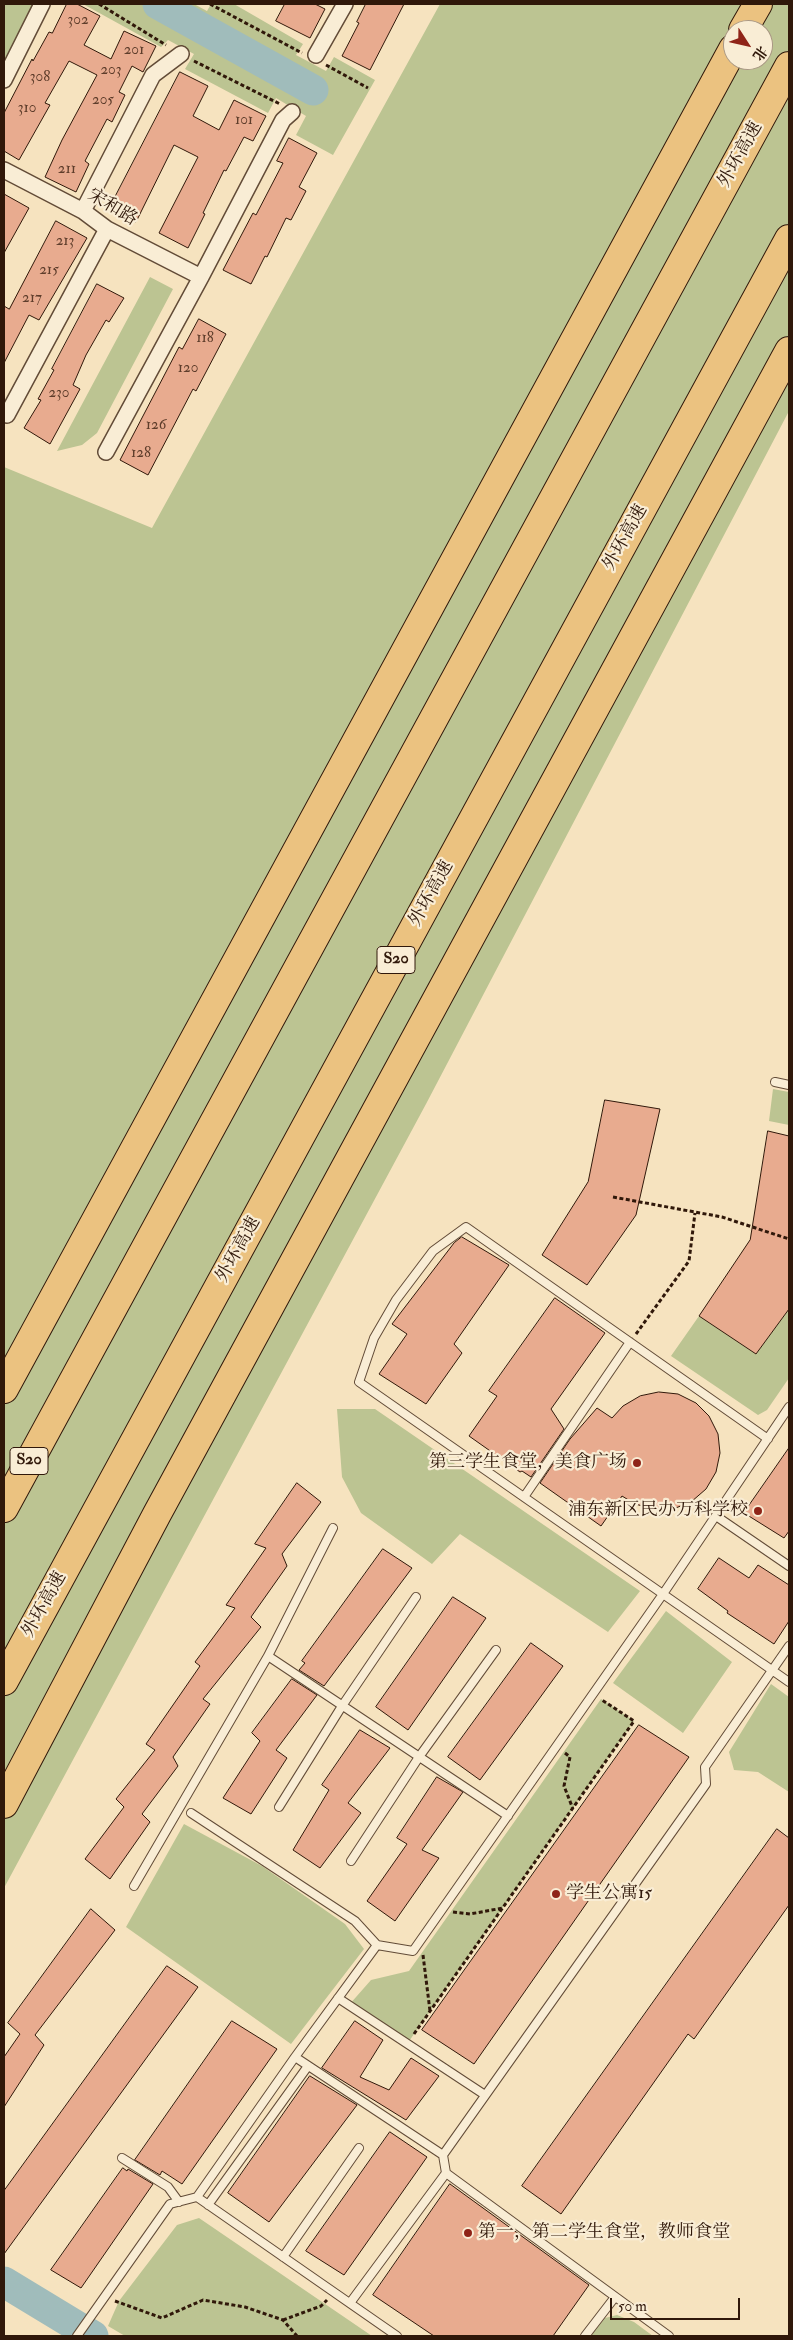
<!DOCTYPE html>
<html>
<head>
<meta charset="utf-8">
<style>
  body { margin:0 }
  #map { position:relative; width:793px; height:2340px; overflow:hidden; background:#f6e3bf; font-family:"IM FELL Double Pica","Noto Serif SC",serif }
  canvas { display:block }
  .frame { position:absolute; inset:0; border:5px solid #30180a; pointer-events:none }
  .north { position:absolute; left:723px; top:20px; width:50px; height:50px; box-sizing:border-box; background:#f9edd5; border:1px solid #a99884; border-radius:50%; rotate:125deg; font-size:14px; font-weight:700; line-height:20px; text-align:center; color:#30180a }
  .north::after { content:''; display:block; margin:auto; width:18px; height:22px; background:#8f2418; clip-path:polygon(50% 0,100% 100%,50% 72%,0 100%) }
  .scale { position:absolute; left:610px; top:2298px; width:130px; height:22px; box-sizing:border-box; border:2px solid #30180a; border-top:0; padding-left:6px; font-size:15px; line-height:18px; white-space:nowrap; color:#30180a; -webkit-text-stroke:4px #f9edd5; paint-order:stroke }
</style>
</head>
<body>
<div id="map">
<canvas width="793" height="2340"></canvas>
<div class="frame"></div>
<div class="north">北</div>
<div class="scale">50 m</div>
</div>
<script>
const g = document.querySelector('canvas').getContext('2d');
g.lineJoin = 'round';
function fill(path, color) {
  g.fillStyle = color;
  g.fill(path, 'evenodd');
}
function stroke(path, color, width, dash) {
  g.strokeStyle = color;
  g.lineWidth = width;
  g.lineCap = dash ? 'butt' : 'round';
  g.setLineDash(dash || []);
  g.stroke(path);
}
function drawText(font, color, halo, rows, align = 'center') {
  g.font = font + ' "IM FELL Double Pica","Noto Serif SC",serif';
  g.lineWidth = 4.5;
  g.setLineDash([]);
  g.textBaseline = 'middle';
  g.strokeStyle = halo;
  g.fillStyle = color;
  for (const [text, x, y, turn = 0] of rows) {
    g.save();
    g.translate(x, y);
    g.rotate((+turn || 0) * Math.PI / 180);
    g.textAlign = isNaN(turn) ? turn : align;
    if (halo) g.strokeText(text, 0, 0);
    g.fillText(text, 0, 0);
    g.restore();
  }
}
const green = new Path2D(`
  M4 4H38L4 63Z
  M83 4H194L207 11 211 4H234L303 44 296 55 326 71 334 57 375 80 333 155 296 135 306 116 276 98 268 113 185 69 194 54 168 40 161 47Z
  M440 4H789V411L426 1104 4 1888V467L152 528ZM733 30H763V60H733Z
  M150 277 173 289 97 433 82 445 57 451Z
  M773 1089 789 1092V1125L769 1121Z
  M789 1309V1378L767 1410 758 1415 671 1356 699 1316 756 1354Z
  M337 1409H375L640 1591 608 1632 460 1534 432 1564 361 1513 342 1477Z
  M666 1611 732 1662 683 1733 613 1683Z
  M771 1684 789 1697V1792L758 1772 734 1770 729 1752Z
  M601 1699 634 1721 407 2044 349 2005 371 1980 409 1971Z
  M184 1824 262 1866 345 1924 364 1949 291 2044 126 1927Z
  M199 2218 372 2336H125L108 2326 119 2301 177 2225Z
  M617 2315 634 2322 653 2336H591L605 2318Z`);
const river = new Path2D(`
  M158 4 313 90
  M4 2282 93 2336`);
const building = new Path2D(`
  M67 4H77L100 16 84 45 111 59 124 31 156 46 143 72 132 66 119 92 125 95 112 122 107 119 85 161 89 164 76 192 45 177 62 140 97 75 69 61 45 103 50 105 19 160 4 151V113L32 59 33 61 49 32 52 33Z
  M285 4H315L325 9 310 38 276 21Z
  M366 4H404L370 70 342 56 359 23 357 22Z
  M180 72 208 86 193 116 219 130 234 100 266 116 253 141 244 137 226 171 224 170 203 213 205 214 188 248 159 233 198 157 174 145 136 222 109 209Z
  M289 138 317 153 299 187 306 191 291 220 286 218 267 257 265 256 251 284 223 270 253 213 256 215 283 163 277 161Z
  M4 194 29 208 4 253Z
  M56 221 87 238 39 320 29 315 4 363V306L9 309Z
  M97 284 124 298 109 322 106 320 86 355 73 385 80 389 50 444 24 428 41 400 38 399 54 370 52 369Z
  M199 319 226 334 196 391 193 389 148 475 120 460 179 347 182 349Z
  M605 1100 660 1109 636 1215 587 1285 542 1255 588 1182Z
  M768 1131 789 1136V1309L756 1354 699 1316 750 1240Z
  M462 1237 509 1265 454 1344 462 1353 426 1404 379 1374 407 1334 392 1324 454 1243Z
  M555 1298 605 1333 551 1409 564 1429 531 1477 522 1471 520 1472 469 1436 497 1396 489 1391Z
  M659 1392 678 1394 696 1403 709 1416 718 1434 720 1453 716 1472 706 1489 691 1502 673 1509H654L635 1504 622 1496 601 1526 540 1483 570 1439 597 1408 612 1418 623 1406 640 1396Z
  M789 1448V1531L784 1538 744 1513Z
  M297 1483 321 1502 282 1554 287 1566 251 1617 261 1627 203 1699 210 1704 173 1757 178 1766 142 1814 150 1822 110 1879 85 1859 124 1807 116 1799 155 1750 146 1744 200 1666 195 1662 235 1608 226 1605 266 1548 255 1544Z
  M383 1549 412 1568 324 1686 299 1670 305 1663 302 1661Z
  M719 1558 749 1578 758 1565 789 1585V1621L774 1644 727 1613 728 1611 698 1589Z
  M453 1597 486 1618 408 1730 376 1707Z
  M531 1643 563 1666 480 1780 448 1757Z
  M292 1679 317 1695 276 1750 287 1758 251 1814 223 1798 260 1741 252 1733Z
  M639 1725 689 1757 474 2064 422 2030Z
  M360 1730 390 1748 348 1803 361 1813 320 1868 293 1850 329 1790 322 1785Z
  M437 1777 463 1792 422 1850 439 1858 395 1921 367 1901 407 1844 397 1838Z
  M777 1829 789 1838V1905L694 2039 688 2034 561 2214 522 2186Z
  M91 1909 115 1930 35 2035 44 2045 4 2107V2057L20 2034 8 2023Z
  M167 1966 198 1987 4 2254V2191Z
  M232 2021 277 2049 182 2184 162 2171 160 2175 135 2160Z
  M355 2021 383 2040 360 2077 389 2090 411 2058 439 2076 406 2120 322 2068Z
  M310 2076 357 2105 269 2222 228 2193Z
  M390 2132 427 2157 344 2275 306 2251Z
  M123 2168 127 2171 128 2169 153 2184 81 2288 51 2270Z
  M450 2184 589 2285 553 2336H434L373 2295Z`);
const path = new Path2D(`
  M99 4 166 45
  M210 4 302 53
  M194 61 280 104
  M326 65 368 88
  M613 1197 722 1217 789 1239
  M636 1334 689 1261 695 1213
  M565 1753 570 1757 564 1786 573 1809
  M453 1912 470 1914 503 1908
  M423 1955 430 2011
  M414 2034 634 1721 602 1700
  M115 2301 162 2318 203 2300 245 2307 283 2320 297 2336
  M283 2320 321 2306 327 2300`);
const service = new Path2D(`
  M775 1082 789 1085
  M768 1439 466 1227 433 1251 396 1300 374 1338 359 1382 789 1682
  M524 1497 630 1342
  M716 1516 789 1566
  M268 1656 508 1816
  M279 1807 342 1706 416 1597
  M191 1813 355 1921 377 1945
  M351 1861 419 1757 496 1650
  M134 1886 268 1656 333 1528
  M338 1998 485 2095
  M295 2057 443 2155
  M122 2158 168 2187 179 2202
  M446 2173 669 2336
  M197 2197 397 2336
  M208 2205 308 2066
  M283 2257 359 2148
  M350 2303 446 2173 443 2155 706 1784 705 1767 789 1646
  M77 2336 170 2204 197 2197 295 2057 377 1945 413 1951 663 1594 789 1407
  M585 2336 615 2297`);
const minor = new Path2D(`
  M316 55 345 4
  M4 80 42 4
  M4 170 83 211 107 229 201 277
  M83 211 153 75 181 54
  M7 415 107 229
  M106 452 201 277 283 120 292 112`);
const motorway = new Path2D(`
  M743 30 758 4
  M4 1389 733 49
  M4 1508 789 66
  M4 1681 789 239
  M4 1804 157 1514 789 351`);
const markers = [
  [637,1463,5,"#8f2418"],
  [758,1511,5,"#8f2418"],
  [556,1894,5,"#8f2418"],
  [468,2233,5,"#8f2418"]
];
const numberNames = [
  ["302",78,21],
  ["201",134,51],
  ["203",111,71],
  ["308",40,78],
  ["205",103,101],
  ["310",27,109],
  ["101",244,121],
  ["211",67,170],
  ["213",65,242],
  ["215",49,271],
  ["217",32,299],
  ["118",205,339],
  ["120",188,369],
  ["230",59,394],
  ["126",156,426],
  ["128",141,454]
];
const shields = [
  [396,960,38],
  [29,1461,38]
];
const shieldNames = [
  ["S20",396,960],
  ["S20",29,1461]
];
const streetNames = [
  ["外环高速",741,155,-61],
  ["宋和路",112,208,31],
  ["外环高速",626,538,-61],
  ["外环高速",432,894,-61],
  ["外环高速",239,1250,-61],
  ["外环高速",45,1605,-61]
];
const poiNames = [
  ["第三学生食堂，美食广场",627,1463],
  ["浦东新区民办万科学校",748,1511],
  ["学生公寓15",566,1894,"left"],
  ["第一，第二学生食堂，教师食堂",478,2233,"left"]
];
fill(green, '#bcc492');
stroke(river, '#a0bcbb', 31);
fill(building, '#e8ab8f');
stroke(building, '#30180a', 1);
stroke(service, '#624b37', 10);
stroke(minor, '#624b37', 18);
stroke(motorway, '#30180a', 30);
stroke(path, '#30180a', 3, [4, 2.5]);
stroke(service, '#f9edd5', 8);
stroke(minor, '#f9edd5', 15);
stroke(motorway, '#ebc280', 28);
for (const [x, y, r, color] of markers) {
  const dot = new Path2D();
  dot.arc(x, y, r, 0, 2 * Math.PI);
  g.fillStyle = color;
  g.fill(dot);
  stroke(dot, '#f9edd5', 2);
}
drawText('15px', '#5e3d2b', null, numberNames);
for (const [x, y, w] of shields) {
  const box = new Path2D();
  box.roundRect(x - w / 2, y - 13.5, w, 27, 4);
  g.fillStyle = '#f9edd5';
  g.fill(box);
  stroke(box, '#30180a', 1);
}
drawText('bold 16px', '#30180a', null, shieldNames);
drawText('18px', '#30180a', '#f9edd5', streetNames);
drawText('18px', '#30180a', '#f9edd5', poiNames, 'right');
</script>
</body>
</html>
